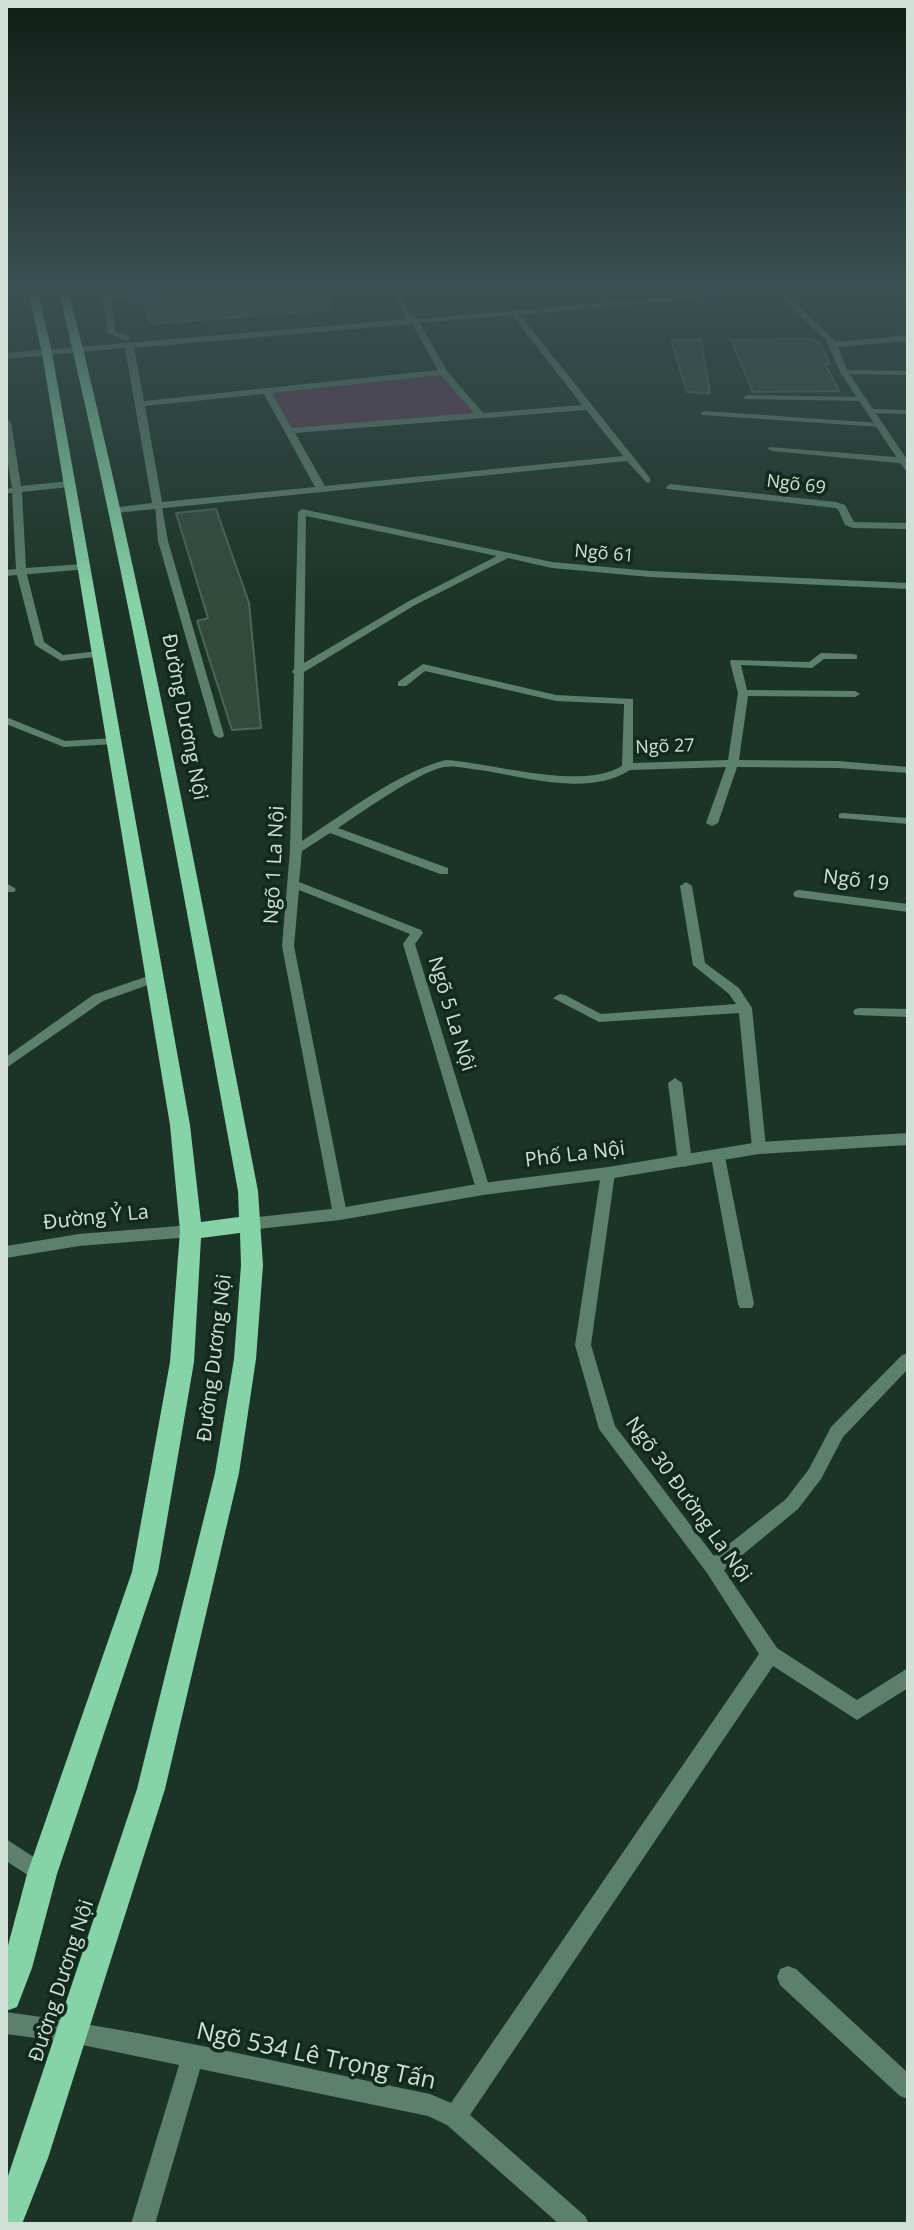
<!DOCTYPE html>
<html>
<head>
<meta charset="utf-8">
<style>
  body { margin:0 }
  #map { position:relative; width:914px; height:2230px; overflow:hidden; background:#1c3427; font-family:"Open Sans",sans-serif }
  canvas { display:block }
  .frame { position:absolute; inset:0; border:8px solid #d1e0d7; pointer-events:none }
</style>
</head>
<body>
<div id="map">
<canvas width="914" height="2230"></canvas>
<div class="frame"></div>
</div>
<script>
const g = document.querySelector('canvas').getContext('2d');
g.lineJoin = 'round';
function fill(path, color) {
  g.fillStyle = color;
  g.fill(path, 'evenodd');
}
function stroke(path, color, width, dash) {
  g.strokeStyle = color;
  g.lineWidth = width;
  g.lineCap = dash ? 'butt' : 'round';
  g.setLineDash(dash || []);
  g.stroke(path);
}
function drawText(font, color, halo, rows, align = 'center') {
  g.font = font + ' "Open Sans",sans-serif';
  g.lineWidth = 7;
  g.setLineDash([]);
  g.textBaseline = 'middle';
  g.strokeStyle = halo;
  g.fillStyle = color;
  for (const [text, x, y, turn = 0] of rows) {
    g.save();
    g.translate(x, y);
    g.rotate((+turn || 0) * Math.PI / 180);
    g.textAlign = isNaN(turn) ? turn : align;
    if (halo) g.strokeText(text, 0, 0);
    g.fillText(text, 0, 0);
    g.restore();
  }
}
const green = new Path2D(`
  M442 373 477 415 293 429 272 393Z`);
const building = new Path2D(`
  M257 292H330V310L150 324 143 301Z
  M809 339 819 342 830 364H825L839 391 753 392 731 340Z
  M671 340H701L710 393 687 392Z
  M216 509 249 603 261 728 232 730 197 621 208 618 176 513Z`);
const lane = new Path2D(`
  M841 370 908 371V375L844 374H841Z
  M748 395 863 397 867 399 863 401 745 399 744 397Z
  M871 409 908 410V414L868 413 867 411Z
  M705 411 880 423 884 425 880 427 702 415 701 413Z
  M769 447 908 458V464L772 451 768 449Z
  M670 484 836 502 845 505 854 522 908 523V529L853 528 845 525 838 509 835 508 667 489 666 487Z
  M155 505 162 507 168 541 224 735 223 737 219 738 214 735 158 541Z
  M302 509 552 562 650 571 908 583V589L650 577 552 568 508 558 415 605 304 672 302 841C344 814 398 772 446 760 493 763 582 791 622 766L624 704 556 701 425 671 406 686H398V682L423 664 556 695 633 699V763L728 760 738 693 730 662 731 660 809 662 821 653 853 654 857 655V659H824L812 668 741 665 747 690 855 691 860 694 855 697 748 696 739 760 838 761 908 767V773L838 768 737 767 718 823 712 826 706 823 726 767 630 770C588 797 526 777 480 770 469 769 455 765 444 767 418 772 362 812 338 828L448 868V874H440L330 833 302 851 299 882 421 930 423 933 415 944 490 1189 488 1193H478L476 1189 403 944 410 934 299 890 294 946 347 1214 345 1218H335L333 1214 282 946 290 850 294 674 292 672 294 669 298 512ZM306 516 497 556 409 601 304 663Z
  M18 569 26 571 44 642 63 655 99 651 103 652V656L61 661 35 645 16 571Z
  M6 717 65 741 114 738 119 741 114 744 64 747 6 724Z
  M843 813 908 818V824L839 818V814Z
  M686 882 692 886 705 963 739 988 752 1008 766 1148 759 1153 752 1148 739 1013 599 1022 553 998 560 994 565 995 601 1014 736 1004 729 994 693 965 680 886Z
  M6 883 16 889 14 892H6Z
  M799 890 908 904V912L795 897 793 894 795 891Z
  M154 974 159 975 160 978 159 981 103 1001 6 1068V1057L93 995Z
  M860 1008 908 1009V1017L855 1015 853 1012 855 1009Z
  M675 1078 682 1083 692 1162 685 1167 678 1162 668 1083Z
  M718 1152 725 1157 754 1304 752 1308H740L738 1304 711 1157Z
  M608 1168 615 1173 591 1345 615 1426 714 1556 786 1499 809 1469 831 1427 902 1355 908 1353V1369L843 1437 821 1479 798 1509 724 1570 777 1648 857 1700 908 1668V1688L857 1720 773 1666 470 2115 585 2216 589 2224H559L447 2125 428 2116 200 2069 155 2224H131L179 2065 73 2043 6 2034V2012C149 2031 289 2065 430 2094L451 2103 759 1654 707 1573 599 1429 575 1345 601 1173Z
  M6 1839 49 1867 52 1874 49 1881 42 1884 6 1861Z
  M788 1966 796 1969 908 2073V2099L900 2096 780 1985 777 1977 780 1969Z`);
const street = new Path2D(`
  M101 292H109L110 295 189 292 110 300 116 332 129 336 130 338 126 341 108 333Z
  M389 292H397L409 312 417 319 728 292H762L520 315 650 478V482L647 483 627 461 115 513 110 510 111 508 152 503 125 348 6 359V353L408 319ZM512 315 582 405 483 413 447 371 420 323ZM412 324 438 370 144 401 134 348ZM441 375 474 413 292 428 272 393ZM264 394 315 487 162 502 145 406ZM586 410 623 456 325 486 295 433Z
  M776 292H785L836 342 908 335V341L838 347 848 372 908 461V471L905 470 840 372 826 340Z
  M6 419 11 422 21 486 69 481 74 484 69 487 22 492 26 568 84 564 88 565V569L6 576V570L16 569 12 493H6V489L12 488 6 451Z
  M908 1133V1145L759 1154 608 1179 483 1195 340 1220 249 1230 243 1228 240 1224 243 1220 249 1218 340 1208 483 1183 608 1167 759 1142Z
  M191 1225 197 1227 200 1231 197 1235 191 1237 79 1246 6 1258V1246L79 1234Z`);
const primary = new Path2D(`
  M28 292H38L52 353 190 1125 201 1222 239 1217 238 1191C183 890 130 590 59 292H69C143 589 200 890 258 1191L263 1265 256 1359 239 1473 165 1789 48 2158 22 2224H6V2182L137 1789 215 1473 234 1359 241 1265 240 1233 201 1238 194 1362 158 1572 57 1874 32 1968 17 2007 6 2011V1953L27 1874 132 1572 170 1362 180 1231 170 1125 42 353Z`);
const farStreetnames = [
  ["Ngõ 69",796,485,7],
  ["Ngõ 61",604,554,5],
  ["Ngõ 27",665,747,-2]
];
const streetNames = [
  ["Đường Dương Nội",184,717,79],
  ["Ngõ 1 La Nội",275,865,-87],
  ["Ngõ 19",856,881,7],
  ["Ngõ 5 La Nội",451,1014,73],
  ["Phố La Nội",575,1155,-7],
  ["Đường Ỷ La",96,1218,-6],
  ["Đường Dương Nội",215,1358,-83],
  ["Ngõ 30 Đường La Nội",688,1500,54],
  ["Đường Dương Nội",62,1981,-72]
];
const nearStreetnames = [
  ["Ngõ 534 Lê Trọng Tấn",316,2057,12]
];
fill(green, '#673858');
fill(building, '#314a3c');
stroke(building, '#4c6556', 2);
fill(lane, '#5c806b');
fill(street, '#5c806b');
fill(primary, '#86d3a8');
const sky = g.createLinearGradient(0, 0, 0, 604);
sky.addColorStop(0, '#0f1d15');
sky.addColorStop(0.48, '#3a5052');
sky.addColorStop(1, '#3a505200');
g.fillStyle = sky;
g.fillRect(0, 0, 914, 604);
drawText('18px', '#d1e0d7', '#122a1d', farStreetnames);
drawText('20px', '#d1e0d7', '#122a1d', streetNames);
drawText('24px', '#d1e0d7', '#122a1d', nearStreetnames);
</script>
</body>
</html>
